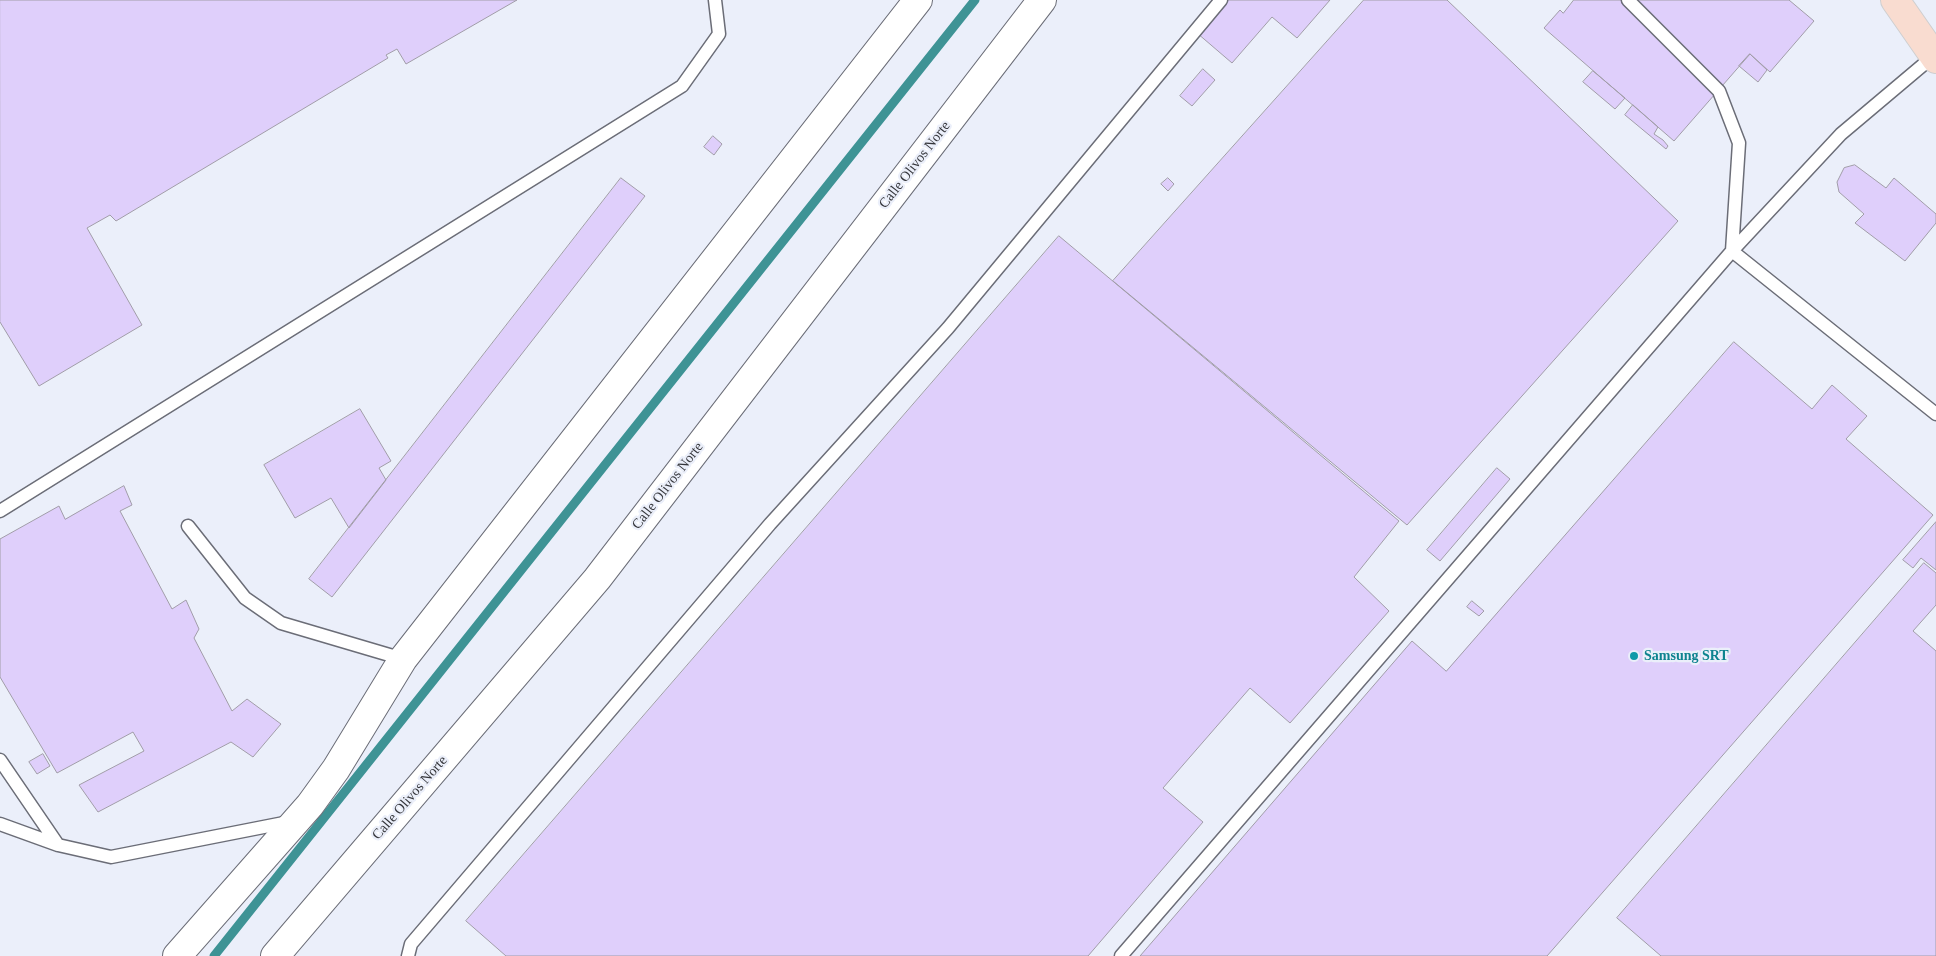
<!DOCTYPE html>
<html>
<head>
<meta charset="utf-8">
<style>
  body { margin:0 }
  canvas { display:block; background:#ebeffa }
</style>
</head>
<body>
<canvas width="1936" height="956"></canvas>
<script>
const g = document.querySelector('canvas').getContext('2d');
g.lineJoin = 'round';
function stroke(path, color, width, dash) {
  g.strokeStyle = color;
  g.lineWidth = width;
  g.lineCap = dash ? 'butt' : 'round';
  g.setLineDash(dash || []);
  g.stroke(path);
}
function fill(path, color) {
  g.fillStyle = color;
  g.fill(path, 'evenodd');
}
function drawText(font, color, halo, rows, align = 'center') {
  g.font = font + ' Georgia,serif';
  g.lineWidth = 4.5;
  g.setLineDash([]);
  g.textBaseline = 'middle';
  g.strokeStyle = halo;
  g.fillStyle = color;
  for (const [text, x, y, turn = 0] of rows) {
    g.save();
    g.translate(x, y);
    g.rotate((+turn || 0) * Math.PI / 180);
    g.textAlign = isNaN(turn) ? turn : align;
    if (halo) g.strokeText(text, 0, 0);
    g.fillText(text, 0, 0);
    g.restore();
  }
}
const stream = new Path2D(`
  M214 956 975 0`);
const building = new Path2D(`
  M0 0H517L406 64 397 49 386 55 388 58 116 221 110 215 87 228 142 325 39 386 0 322Z
  M1226 0H1330L1297 38 1272 17 1232 63 1197 33Z
  M1364 0H1447L1678 221 1407 525 1113 281Z
  M1574 0H1789L1814 21 1770 72 1750 54 1674 141 1544 28 1560 10 1563 13Z
  M1750 54 1767 70 1758 82 1739 66Z
  M1203 69 1215 80 1192 106 1180 96Z
  M1593 71 1625 98 1615 109 1583 82Z
  M1633 105 1658 127 1654 134 1663 140 1668 146 1666 149 1625 115Z
  M713 136 722 144 714 155 704 147Z
  M1855 165 1886 188 1894 178 1936 214V223L1905 261 1855 223 1864 214 1839 192 1837 182 1844 168Z
  M621 178 645 196 332 597 309 579Z
  M1168 178 1174 184 1168 191 1161 184Z
  M1059 236 1399 521 1354 577 1389 611 1290 723 1250 688 1163 788 1203 822 1088 956H506L466 921Z
  M1734 342 1812 409 1832 385 1867 416 1846 439 1933 515 1547 956H1140L1412 641 1446 671Z
  M360 409 391 461 379 468 386 480 349 528 331 498 295 518 264 465Z
  M1497 468 1510 479 1440 561 1427 550Z
  M124 486 132 505 120 511 172 609 186 600 199 629 194 638 232 711 247 699 281 724 253 757 231 742 98 812 79 785 144 751 133 732 57 773 0 677V539L59 506 65 519Z
  M1936 522V570L1921 558 1913 568 1903 560Z
  M1924 563 1936 573V605L1913 631 1936 651V956H1661L1617 918Z
  M1472 601 1484 611 1479 616 1467 607Z
  M43 754 50 766 37 774 29 762Z`);
const lane = new Path2D(`
  M1628 0 1719 91 1739 143 1732 251 1936 414
  M0 511 682 86 719 34 715 0
  M188 526 245 598 281 623 403 659
  M0 760 58 845
  M0 824 58 845 111 857 289 822
  M408 956 411 944 770 524 948 328 1221 0
  M1121 956 1732 251 1841 134 1936 54`);
const secondary = new Path2D(`
  M177 956 310 805 336 769 403 659 918 0
  M275 956 597 579 1042 0`);
const primary = new Path2D(`
  M1895 0 1936 59`);
const markers = [
  [1634,656,5,"#0f9aa8"]
];
const streetNames = [
  ["Calle Olivos Norte",915,165,-52],
  ["Calle Olivos Norte",668,486,-52],
  ["Calle Olivos Norte",410,798,-49]
];
const cultureNames = [
  ["Samsung SRT",1644,656]
];
stroke(stream, '#3e9395', 9);
fill(building, '#dfcffb');
stroke(building, '#a19da8', 1);
stroke(lane, '#6b6d77', 15);
stroke(secondary, '#6b6d77', 30);
stroke(primary, '#cfcfd0', 30);
stroke(lane, '#fff', 12);
stroke(secondary, '#fff', 28);
stroke(primary, '#f9dcd0', 28);
for (const [x, y, r, color] of markers) {
  const dot = new Path2D();
  dot.arc(x, y, r, 0, 2 * Math.PI);
  g.fillStyle = color;
  g.fill(dot);
  stroke(dot, '#ebeffa', 2);
}
drawText('14px', '#35363b', '#ebeffa', streetNames);
drawText('bold 14px', '#0d838f', '#ebeffa', cultureNames, 'left');
</script>
</body>
</html>
